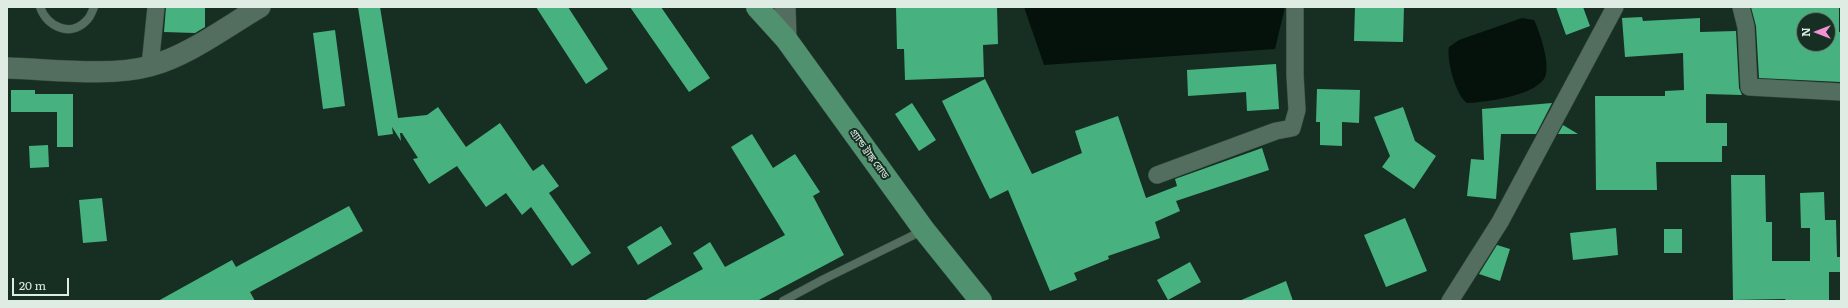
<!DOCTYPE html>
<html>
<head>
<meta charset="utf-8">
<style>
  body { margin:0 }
  #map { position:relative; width:1848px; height:308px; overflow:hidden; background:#172f23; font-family:Literata,serif }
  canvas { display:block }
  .frame { position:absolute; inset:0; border:8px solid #deece4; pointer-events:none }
  .north { position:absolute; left:1796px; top:12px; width:40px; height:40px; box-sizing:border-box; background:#172f23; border:1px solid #677b70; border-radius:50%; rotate:270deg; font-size:11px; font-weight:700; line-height:16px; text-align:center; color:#deece4 }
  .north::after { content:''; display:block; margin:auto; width:14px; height:18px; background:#f491d4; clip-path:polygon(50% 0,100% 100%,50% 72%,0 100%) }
  .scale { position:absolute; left:12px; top:278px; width:57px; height:18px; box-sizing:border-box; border:2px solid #deece4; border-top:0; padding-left:5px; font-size:12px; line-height:14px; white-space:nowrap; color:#deece4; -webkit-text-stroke:3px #172f23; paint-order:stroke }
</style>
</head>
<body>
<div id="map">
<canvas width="1848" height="308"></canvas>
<div class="frame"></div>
<div class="north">N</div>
<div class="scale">20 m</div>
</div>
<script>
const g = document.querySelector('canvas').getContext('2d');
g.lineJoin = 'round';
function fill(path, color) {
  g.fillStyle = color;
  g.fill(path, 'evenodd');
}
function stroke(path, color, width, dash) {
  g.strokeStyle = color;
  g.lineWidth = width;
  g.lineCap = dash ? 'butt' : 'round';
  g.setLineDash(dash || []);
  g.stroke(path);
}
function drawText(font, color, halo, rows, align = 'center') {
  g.font = font + ' Literata,"Noto Sans Bengali",serif';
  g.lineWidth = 4;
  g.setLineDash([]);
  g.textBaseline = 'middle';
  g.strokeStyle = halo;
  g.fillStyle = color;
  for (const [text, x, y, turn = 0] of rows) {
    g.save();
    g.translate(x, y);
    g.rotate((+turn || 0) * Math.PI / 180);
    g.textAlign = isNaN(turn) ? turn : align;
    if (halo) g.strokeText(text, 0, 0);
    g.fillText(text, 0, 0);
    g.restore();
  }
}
const water = new Path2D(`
  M1024 7H1285L1275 49 1044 65Z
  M1522 18 1534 20C1540 32 1552 68 1544 79 1532 96 1487 102 1467 103 1456 96 1446 59 1449 47L1459 40Z`);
const building = new Path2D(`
  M166 7H205V27L195 33 164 32Z
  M358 7H380L398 118 427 115 438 107 466 147 500 123 533 171 543 164 559 186 549 193 591 253 572 266 531 207 522 215 506 193 486 207 457 166 429 184 413 159 418 158 402 133H400L401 141 392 127 393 134 378 136Z
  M536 7H568L608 69 586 84Z
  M630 7H661L710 78 689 92Z
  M896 7H997L998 44 983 45 984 77 905 80 904 49H897Z
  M1355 7H1404L1403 42 1354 41Z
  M1556 7H1583L1590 26 1566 35Z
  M1751 7H1839V32H1841V82L1759 78 1756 26ZM1804 20H1828V44H1804Z
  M1642 17 1643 21 1700 18V32L1736 31 1739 88 1742 95 1706 94V123H1727V146H1722V162H1656L1657 190H1596L1595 96H1665V91L1684 90 1683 53 1625 57 1622 18Z
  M335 30 345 106 323 109 313 33Z
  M1276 64 1279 109 1247 111 1246 92 1188 96 1187 70Z
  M985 79 1032 174 1082 153 1075 131 1118 116 1146 198 1177 186 1175 179 1262 148 1269 170 1176 201 1180 211 1155 222 1160 238 1108 256 1109 259 1074 273 1077 280 1050 291 1008 190 990 199 942 101Z
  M1317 89 1360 90 1359 123 1342 122V146L1320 145V122H1316Z
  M11 90H35V94H73V147H57V112H11Z
  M912 103 936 140 919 151 895 114Z
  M1552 103 1536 134H1501L1496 199 1467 196 1471 159 1484 160 1482 109Z
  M1403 107 1415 141 1436 156 1414 189 1382 167 1390 156 1374 117Z
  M1563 125 1578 134H1558Z
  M752 134 773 168 795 154 820 192 813 196 844 255 757 301H644L703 269 693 253 710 242 725 267 785 235 731 147Z
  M48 145 49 167 30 168 29 146Z
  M1731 175H1765L1766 222H1772V261H1810V228H1801L1800 193 1824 192 1825 220H1836L1837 257H1841V272H1829V301H1786L1785 299 1733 300Z
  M102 198 107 241 83 243 79 200Z
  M349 206 363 231 250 292 255 301H158L232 260 236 267Z
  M1405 218 1427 271 1386 287 1364 235Z
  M661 226 672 244 638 265 627 247Z
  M1616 228 1618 255 1573 260 1570 233Z
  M1664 229H1682V253H1664Z
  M1497 245 1510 249 1500 281 1479 274Z
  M1190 262 1201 282 1168 300 1157 280Z
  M1286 281 1293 301H1239Z`);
const service = new Path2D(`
  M40 7C47 26 70 38 86 21 90 18 92 12 94 7
  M783 301 824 279 924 230`);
const minor = new Path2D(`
  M1741 7 1746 27 1749 87 1841 92
  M150 66 156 7
  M1157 175 1276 131 1292 128 1297 110 1295 75V7
  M1450 301 1500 222 1615 7`);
const tertiary = new Path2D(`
  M785 7 786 39
  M7 68C49 69 110 77 150 66 188 56 226 27 260 7`);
const trunk = new Path2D(`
  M757 7 786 39 924 230 981 301`);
const streetNames = [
  ["গ্র্যান্ড ট্রাঙ্ক রোড",869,154,54]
];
fill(water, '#05120b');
fill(building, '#47b280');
stroke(service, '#364a40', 9);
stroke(minor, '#364a40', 18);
stroke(tertiary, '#364a40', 22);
stroke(trunk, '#364a40', 23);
stroke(service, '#536d5e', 8);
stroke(minor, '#536d5e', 17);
stroke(tertiary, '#536d5e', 21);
stroke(trunk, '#509270', 22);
drawText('10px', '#deece4', '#172f23', streetNames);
</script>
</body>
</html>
